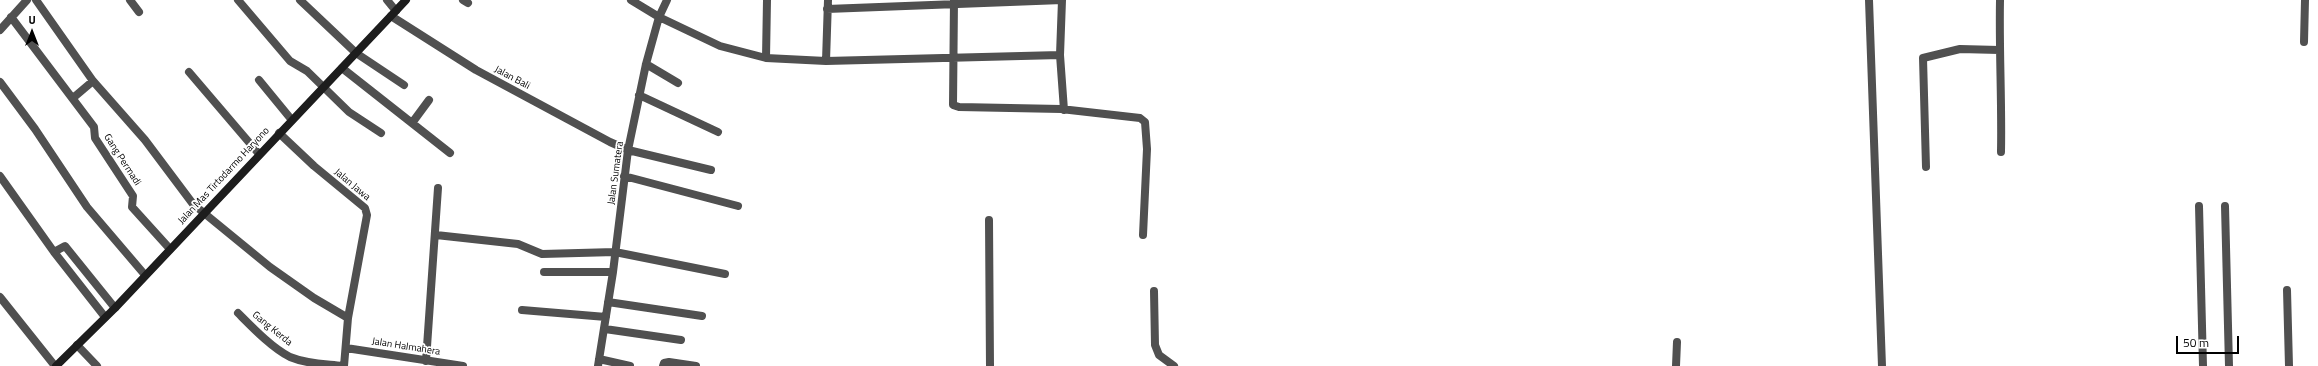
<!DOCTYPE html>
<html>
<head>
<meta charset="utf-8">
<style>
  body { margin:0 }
  #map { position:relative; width:2318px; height:366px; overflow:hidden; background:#fff; font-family:"Titillium Web",sans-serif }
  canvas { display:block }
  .north { position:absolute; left:12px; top:12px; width:40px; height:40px; -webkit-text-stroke:3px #fff; paint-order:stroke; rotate:0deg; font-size:11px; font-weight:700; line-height:16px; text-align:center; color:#000 }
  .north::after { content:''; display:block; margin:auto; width:14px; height:18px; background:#000; clip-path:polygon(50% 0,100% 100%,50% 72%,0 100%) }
  .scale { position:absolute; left:2176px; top:336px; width:63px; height:18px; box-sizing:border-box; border:2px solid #000; border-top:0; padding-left:5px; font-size:12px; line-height:14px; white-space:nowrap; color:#000; -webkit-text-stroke:3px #fff; paint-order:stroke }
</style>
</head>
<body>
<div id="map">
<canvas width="2318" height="366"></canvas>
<div class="north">U</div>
<div class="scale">50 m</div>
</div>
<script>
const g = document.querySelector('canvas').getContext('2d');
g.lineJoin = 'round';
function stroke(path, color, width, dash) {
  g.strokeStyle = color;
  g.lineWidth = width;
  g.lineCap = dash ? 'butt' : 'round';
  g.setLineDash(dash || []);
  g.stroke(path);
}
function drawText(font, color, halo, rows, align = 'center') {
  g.font = font + ' "Titillium Web",sans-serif';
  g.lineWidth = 3.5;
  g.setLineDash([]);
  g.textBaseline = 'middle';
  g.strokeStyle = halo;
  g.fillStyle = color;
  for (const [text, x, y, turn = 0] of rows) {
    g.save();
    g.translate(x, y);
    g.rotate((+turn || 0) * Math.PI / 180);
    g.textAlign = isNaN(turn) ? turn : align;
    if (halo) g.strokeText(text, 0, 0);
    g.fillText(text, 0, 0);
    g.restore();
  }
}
const street = new Path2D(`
  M36 0 93 81 145 140 193 204 270 267 314 298 348 318 344 366
  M130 0 139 12
  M238 0 290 61 307 71 349 112 381 133
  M300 0 356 53 404 85
  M387 0 396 11
  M463 0 468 3
  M631 0 659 17 720 46 766 58 826 61 1060 55
  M954 0 953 105 959 107 1061 109 1140 118 1145 122 1147 149 1143 235
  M1062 0 1060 55 1064 110
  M1869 0 1882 366
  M2000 0C1999 51 2002 101 2001 152
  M827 9 1062 0
  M391 16 476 70 610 142 628 150 711 170
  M11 17 94 127 95 138 133 196 132 207 170 249
  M0 30 27 0
  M2304 42 2305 0
  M766 58 767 0
  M826 61 828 0
  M646 64 678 83
  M342 68 450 153
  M189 72 259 154
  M259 80 291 119
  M0 82 35 129 87 207 145 275
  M639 95 718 132
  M73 98 93 81
  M412 123 429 100
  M279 133 314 166 365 208 367 215 348 318
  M1926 167 1923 58 1960 49 1999 50
  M0 176 54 252 105 317
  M624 176 738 206
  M2199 206 2203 366
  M2225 206 2229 366
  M989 220 990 366
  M436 235 518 244 542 254 615 252 725 274
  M54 252 65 246 115 308
  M544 272H613
  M2287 290 2289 366
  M1154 291 1155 345 1159 355 1174 366
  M0 297 55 366
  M608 302 702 316
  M522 310 606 317
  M238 313C252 327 272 348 290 357 307 364 325 364 342 366
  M605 329 681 340
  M77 345 97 366
  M346 348 463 366
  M599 359 630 366
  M426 361 438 188
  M598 366 613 272 628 150 646 64 659 17 667 0
  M663 366 664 363 669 362 696 366
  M1676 366 1677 342`);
const secondary = new Path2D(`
  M56 366 115 308 406 0`);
const streetNames = [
  ["Jalan Bali",512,78,28],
  ["Gang Permadi",122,160,57],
  ["Jalan Sumatera",616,173,-82],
  ["Jalan Mas Tirtodarmo Haryono",224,176,-47],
  ["Jalan Jawa",352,185,40],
  ["Gang Kerda",272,329,39],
  ["Jalan Halmahera",406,347,9]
];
stroke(street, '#505050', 8);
stroke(secondary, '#1d1d1d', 8);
drawText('10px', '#000', '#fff', streetNames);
</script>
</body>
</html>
